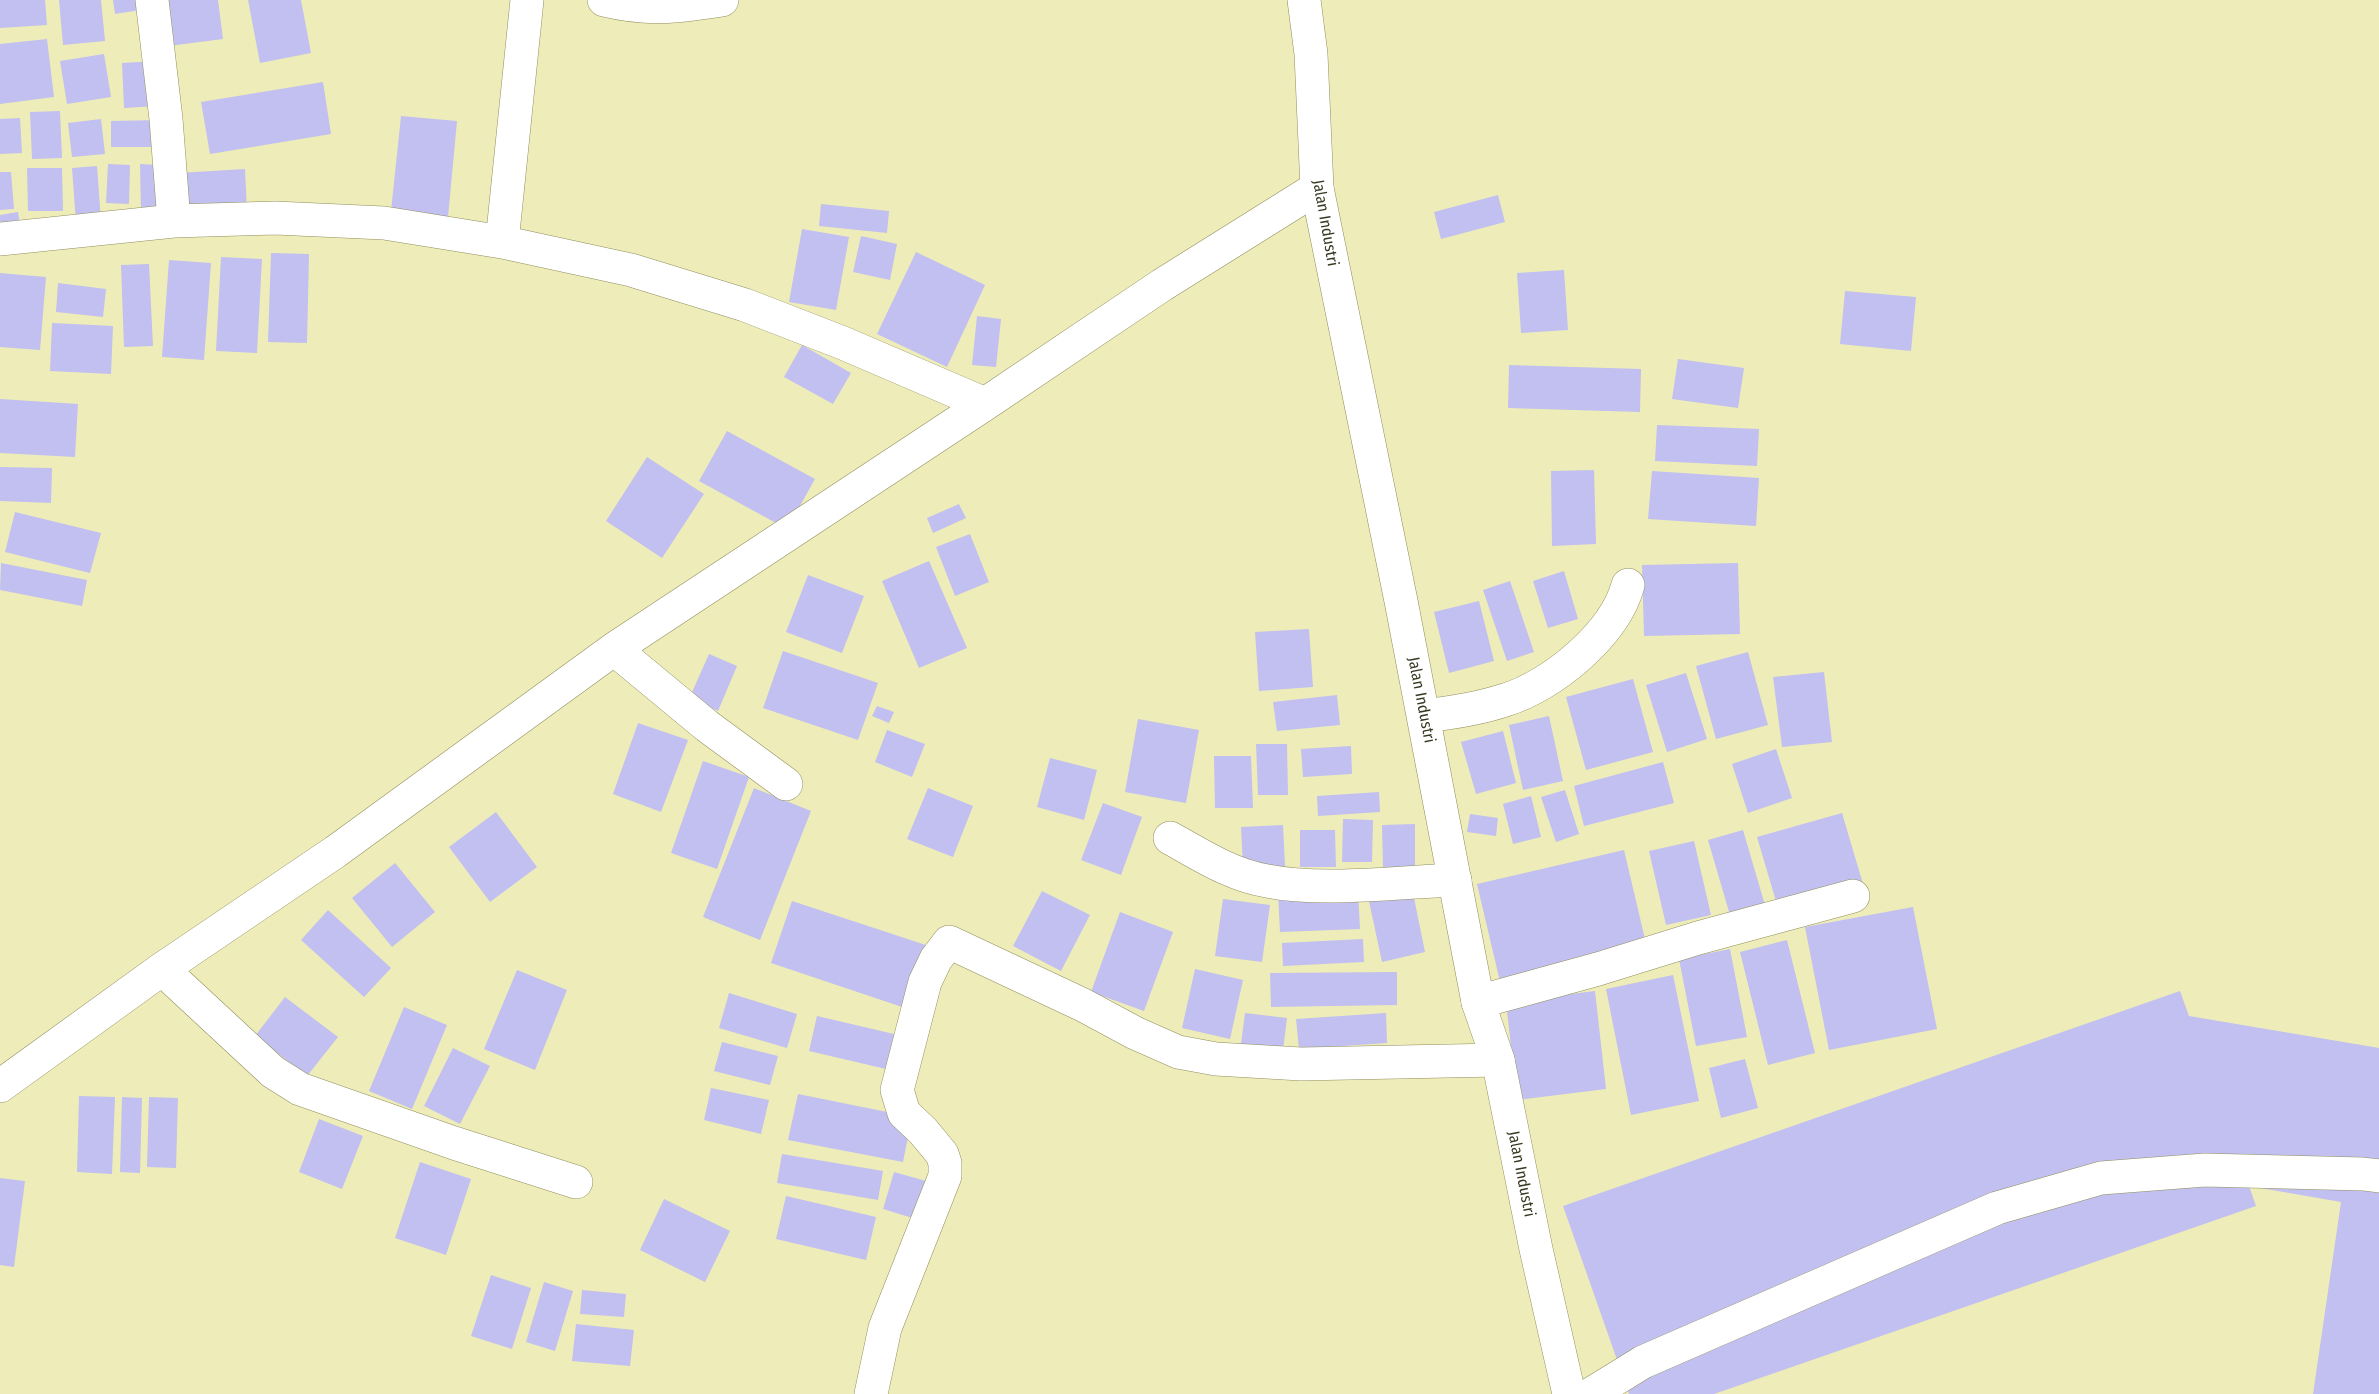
<!DOCTYPE html>
<html>
<head>
<meta charset="utf-8">
<style>
  body { margin:0 }
  canvas { display:block; background:#eeecb8 }
</style>
</head>
<body>
<canvas width="2379" height="1394"></canvas>
<script>
const g = document.querySelector('canvas').getContext('2d');
g.lineJoin = 'round';
function fill(path, color) {
  g.fillStyle = color;
  g.fill(path, 'evenodd');
}
function stroke(path, color, width, dash) {
  g.strokeStyle = color;
  g.lineWidth = width;
  g.lineCap = dash ? 'butt' : 'round';
  g.setLineDash(dash || []);
  g.stroke(path);
}
function drawText(font, color, halo, rows, align = 'center') {
  g.font = font + ' "Fira Sans Condensed",sans-serif';
  g.lineWidth = 5;
  g.setLineDash([]);
  g.textBaseline = 'middle';
  g.strokeStyle = halo;
  g.fillStyle = color;
  for (const [text, x, y, turn = 0] of rows) {
    g.save();
    g.translate(x, y);
    g.rotate((+turn || 0) * Math.PI / 180);
    g.textAlign = isNaN(turn) ? turn : align;
    if (halo) g.strokeText(text, 0, 0);
    g.fillText(text, 0, 0);
    g.restore();
  }
}
const building = new Path2D(`
  M0 0H45L47 25 0 28Z
  M59 0H101L105 41 63 45Z
  M113 0H146L147 9 115 14Z
  M155 0H218L223 39 161 47Z
  M248 0H301L311 53 260 63Z
  M47 39 54 97 0 104V44Z
  M104 54 111 97 67 104 60 61Z
  M154 61 157 106 124 108 122 63Z
  M323 82 331 134 210 154 201 102Z
  M60 111 62 158 32 159 30 112Z
  M401 116 457 121 448 217 391 211Z
  M20 118 22 153 0 154V119Z
  M101 119 105 154 72 157 68 123Z
  M160 120V147H111V121Z
  M108 164 130 165 129 204 106 203Z
  M140 164 159 165 161 210 141 211Z
  M97 166 101 221 76 223 72 168Z
  M27 168H62L63 211H28Z
  M245 169 247 212 180 216 178 173Z
  M0 172H11L14 209 0 210Z
  M1498 195 1505 222 1441 239 1434 212Z
  M821 204 889 211 887 233 819 226Z
  M18 212 21 232 0 236V215Z
  M802 229 849 237 836 310 789 302Z
  M861 236 897 244 890 280 853 272Z
  M916 252 985 285 947 367 877 334Z
  M271 253 309 254 307 343 268 342Z
  M221 257 262 259 257 353 216 351Z
  M169 260 211 263 204 360 162 357Z
  M149 264 153 346 124 347 121 265Z
  M1564 270 1568 330 1521 333 1517 273Z
  M0 273 46 277 40 350 0 347Z
  M58 283 106 289 103 317 56 312Z
  M1845 291 1916 297 1911 351 1840 344Z
  M977 316 1001 319 996 367 972 365Z
  M52 323 113 326 111 374 50 371Z
  M802 345 851 373 833 404 784 377Z
  M1678 359 1744 368 1738 408 1672 399Z
  M1509 365 1641 369 1640 412 1508 408Z
  M0 399 78 404 75 457 0 453Z
  M1657 425 1759 429 1757 466 1655 461Z
  M727 431 815 479 787 529 699 481Z
  M647 457 704 494 662 558 606 521Z
  M0 467 52 468 51 503 0 501Z
  M1594 470 1596 544 1552 546 1551 471Z
  M1652 471 1759 478 1756 526 1648 519Z
  M959 504 966 518 933 533 927 518Z
  M15 512 101 533 90 573 5 552Z
  M970 534 989 582 955 596 936 547Z
  M929 561 967 648 919 668 882 581Z
  M1 563 87 580 82 606 0 590Z
  M1738 563 1740 634 1644 636 1642 565Z
  M1564 571 1578 619 1548 628 1533 581Z
  M808 575 864 596 842 653 786 632Z
  M1510 581 1534 652 1507 661 1483 590Z
  M1479 601 1494 661 1449 673 1434 612Z
  M1309 629 1313 687 1259 691 1255 632Z
  M783 651 878 683 858 740 763 708Z
  M1748 652 1768 725 1716 739 1696 666Z
  M709 654 737 666 718 711 689 699Z
  M1824 672 1832 742 1782 747 1773 677Z
  M1686 673 1707 739 1667 752 1646 685Z
  M1633 679 1653 752 1586 770 1566 697Z
  M1337 695 1340 725 1277 731 1273 702Z
  M877 706 894 712 889 723 872 716Z
  M1549 716 1563 781 1523 790 1509 725Z
  M1138 719 1199 730 1186 803 1125 792Z
  M638 723 688 740 661 812 613 794Z
  M887 730 925 744 912 777 875 762Z
  M1503 731 1516 783 1476 794 1461 742Z
  M1256 744H1287L1288 795H1258Z
  M1351 746 1352 774 1303 777 1301 749Z
  M1776 749 1792 798 1748 813 1732 764Z
  M1214 756H1251L1253 808H1215Z
  M1050 758 1097 770 1084 820 1037 807Z
  M703 761 749 777 717 869 671 853Z
  M1663 762 1674 803 1584 826 1574 786Z
  M754 788 811 811 760 940 703 917Z
  M928 788 973 806 953 857 907 839Z
  M1565 790 1579 834 1556 842 1541 797Z
  M1379 792 1380 812 1318 816 1317 796Z
  M1531 796 1541 837 1513 844 1503 804Z
  M1103 803 1142 817 1121 875 1081 860Z
  M496 812 537 867 490 902 449 847Z
  M1842 813 1863 884 1778 908 1757 837Z
  M1470 814 1498 818 1496 836 1467 832Z
  M1343 819 1373 820 1372 862H1342Z
  M1415 824V867L1383 868 1382 825Z
  M1283 825 1285 866 1243 868 1241 827Z
  M1300 830H1335L1336 867H1300Z
  M1743 830 1767 912 1732 922 1708 840Z
  M1694 841 1711 915 1666 925 1649 851Z
  M1624 850 1648 952 1501 986 1477 884Z
  M395 863 435 912 392 947 352 898Z
  M1411 883 1425 952 1382 962 1367 892Z
  M1042 891 1090 915 1061 971 1013 946Z
  M1358 891 1360 929 1280 932 1278 893Z
  M1223 899 1270 905 1262 962 1215 956Z
  M792 901 941 950 920 1013 771 963Z
  M1913 907 1937 1029 1829 1050 1805 927Z
  M328 910 391 968 364 997 301 940Z
  M1120 912 1173 932 1144 1011 1091 992Z
  M1363 939 1364 962 1283 966 1282 943Z
  M1787 940 1815 1053 1768 1065 1740 952Z
  M1730 949 1747 1037 1696 1046 1679 959Z
  M1195 969 1243 980 1230 1039 1182 1028Z
  M517 970 567 990 535 1070 484 1049Z
  M1397 972V1005L1271 1007 1270 973Z
  M1673 975 1699 1101 1631 1115 1606 989Z
  M1595 991 1606 1089 1517 1100 1506 1002Z
  M2180 991 2189 1016 2379 1048V1394H2313L2341 1202 2249 1186 2256 1206 1714 1394H1629L1563 1206Z
  M729 993 797 1014 787 1048 719 1028Z
  M285 997 338 1037 307 1076 255 1036Z
  M404 1007 447 1025 412 1109 369 1091Z
  M1245 1013 1287 1018 1283 1050 1241 1044Z
  M1386 1013 1387 1043 1299 1049 1296 1019Z
  M817 1016 894 1034 886 1069 809 1051Z
  M722 1042 778 1056 770 1085 714 1071Z
  M453 1048 490 1066 460 1124 424 1106Z
  M1745 1059 1758 1108 1721 1118 1709 1068Z
  M711 1088 769 1100 761 1134 704 1120Z
  M798 1094 912 1117 903 1162 788 1140Z
  M79 1096 115 1097 112 1174 77 1172Z
  M122 1097 142 1098 140 1173 120 1172Z
  M149 1097 178 1098 176 1168 147 1167Z
  M319 1119 363 1136 342 1189 299 1172Z
  M782 1154 883 1171 878 1200 777 1183Z
  M420 1162 471 1179 446 1255 395 1238Z
  M894 1172 944 1186 932 1224 883 1209Z
  M0 1178 25 1181 14 1267 0 1265Z
  M786 1196 876 1217 866 1260 776 1239Z
  M664 1199 730 1231 705 1282 640 1250Z
  M491 1275 531 1288 512 1349 471 1336Z
  M544 1282 573 1291 555 1351 526 1342Z
  M582 1290 626 1294 624 1317 580 1314Z
  M576 1324 634 1330 630 1366 572 1361Z`);
const minor = new Path2D(`
  M152 0 166 119 174 221
  M604 0C649 11 677 7 722 0
  M0 239 174 221 275 218 384 223 502 242 631 270 745 305 843 343 985 404
  M502 242 527 0
  M614 649 707 726 786 784
  M1424 716C1451 713 1478 709 1505 700 1552 686 1615 634 1628 585
  M1170 838C1201 855 1231 875 1267 881 1322 892 1398 882 1455 880
  M162 969 273 1072 300 1089 454 1143 576 1182
  M1478 1002 1598 969 1698 938 1853 896
  M0 1086 162 969 335 852 614 649 985 404 1162 285 1317 188
  M871 1394 885 1328 945 1176V1163L942 1154 923 1131 904 1113 897 1090 925 982 936 959 949 942 1083 1005 1135 1033 1178 1052 1216 1059 1301 1064 1498 1060
  M1591 1394 1643 1362 1997 1208 2101 1178 2205 1170 2363 1174 2379 1176`);
const major = new Path2D(`
  M1304 0 1311 54 1317 188 1401 601 1478 1002 1498 1060 1536 1249 1569 1394`);
const streetNames = [
  ["Jalan Industri",1325,223,80],
  ["Jalan Industri",1421,700,79],
  ["Jalan Industri",1521,1174,79]
];
fill(building, '#c1c0f0');
stroke(minor, '#918f5e', 34);
stroke(major, '#918f5e', 34);
stroke(minor, '#fff', 33);
stroke(major, '#fff', 33);
drawText('16px', '#383823', '#fff', streetNames);
</script>
</body>
</html>
